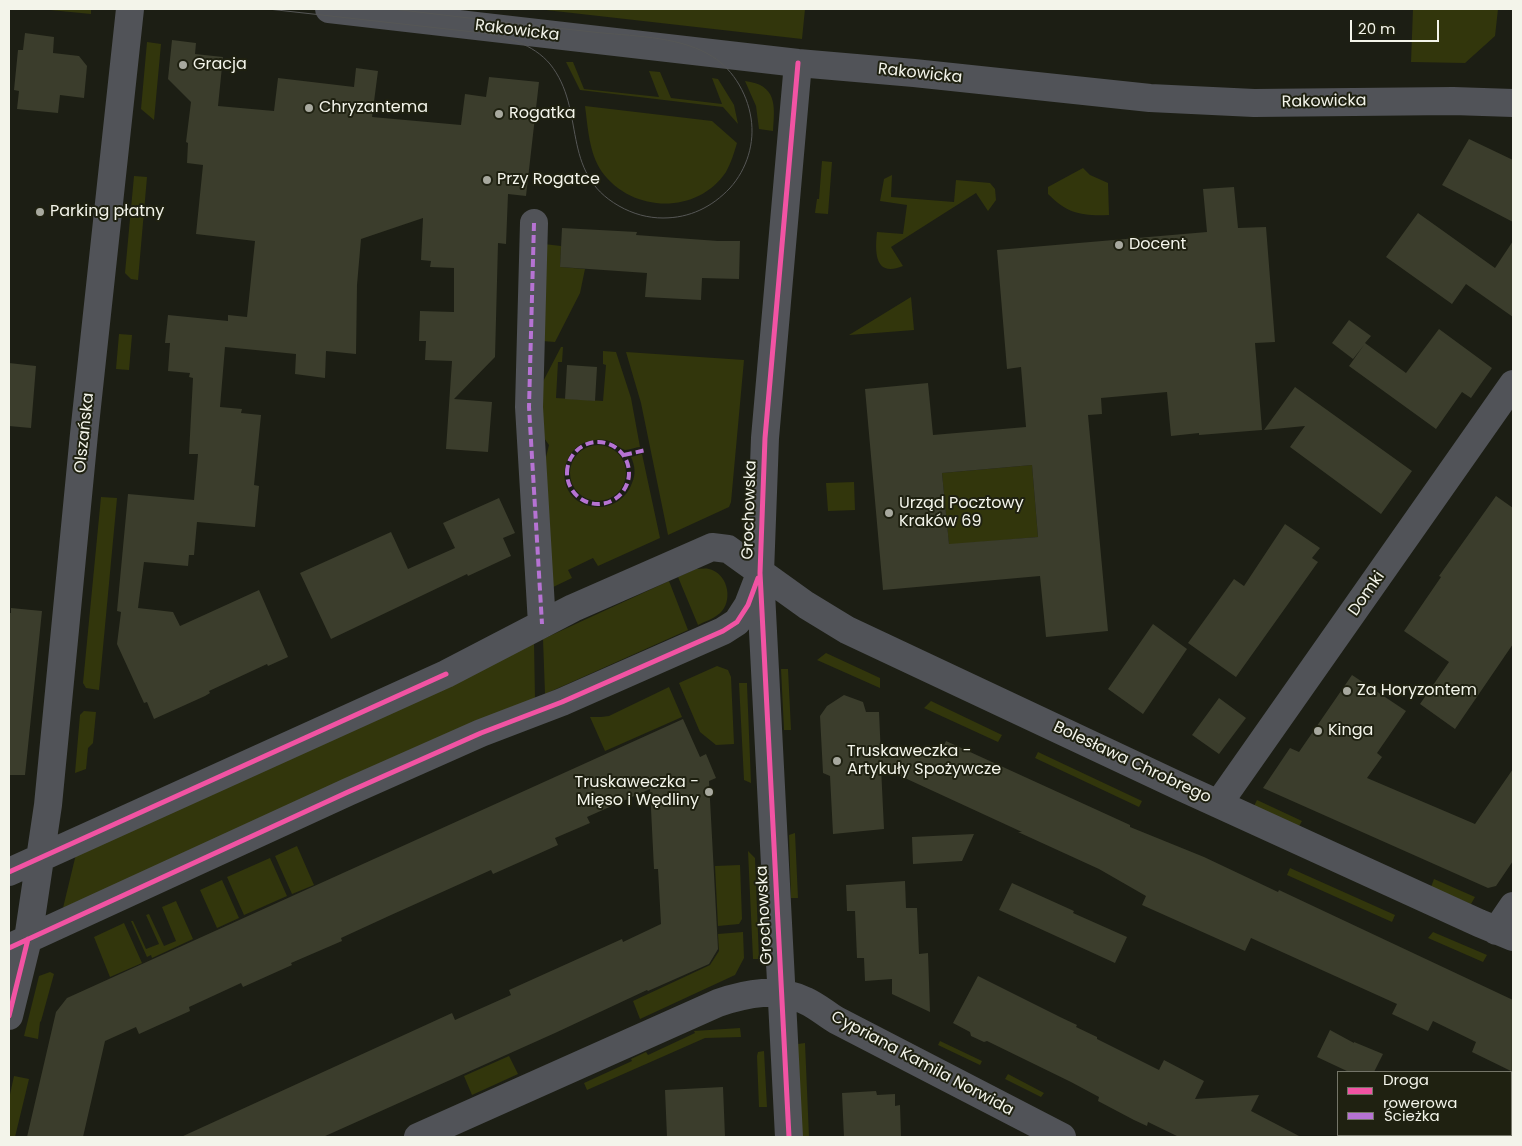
<!DOCTYPE html>
<html>
<head>
<meta charset="utf-8">
<style>
  body { margin:0 }
  #map { position:relative; width:1522px; height:1146px; overflow:hidden; background:#1c1e14; font-family:Poppins,sans-serif }
  canvas { display:block }
  .frame { position:absolute; inset:0; border:10px solid #f3f4ea; pointer-events:none }
  .legend { position:absolute; left:1337px; top:1071px; width:175px; height:65px; box-sizing:border-box; background:#1f2111; border:1px solid #747568; margin:0; padding:6px 9px; list-style:none; font-size:15px; color:#f3f4ea }
  .legend li { display:flex; align-items:center; gap:10px; height:25px }
  .legend b { width:25px; border:1px solid #747568 }
  .scale { position:absolute; left:1350px; top:20px; width:89px; height:22px; box-sizing:border-box; border:2px solid #f3f4ea; border-top:0; padding-left:6px; font-size:15px; line-height:18px; white-space:nowrap; color:#f3f4ea; -webkit-text-stroke:4px #1f2111; paint-order:stroke }
</style>
</head>
<body>
<div id="map">
<canvas width="1522" height="1146"></canvas>
<div class="frame"></div>
<ul class="legend">
<li><b style="height:6px;background:#f153a3"></b>Droga rowerowa</li>
<li><b style="height:6px;background:#b673d3"></b>Ścieżka</li>
</ul>
<div class="scale">20 m</div>
</div>
<script>
const g = document.querySelector('canvas').getContext('2d');
g.lineJoin = 'round';
function fill(path, color) {
  g.fillStyle = color;
  g.fill(path, 'evenodd');
}
function stroke(path, color, width, dash) {
  g.strokeStyle = color;
  g.lineWidth = width;
  g.lineCap = dash ? 'butt' : 'round';
  g.setLineDash(dash || []);
  g.stroke(path);
}
function drawText(font, color, halo, rows, align = 'center') {
  g.font = font + ' Poppins,sans-serif';
  g.lineWidth = 4;
  g.setLineDash([]);
  g.textBaseline = 'middle';
  g.strokeStyle = halo;
  g.fillStyle = color;
  for (const [text, x, y, turn = 0] of rows) {
    g.save();
    g.translate(x, y);
    g.rotate((+turn || 0) * Math.PI / 180);
    g.textAlign = isNaN(turn) ? turn : align;
    if (halo) g.strokeText(text, 0, 0);
    g.fillText(text, 0, 0);
    g.restore();
  }
}
const green = new Path2D(`
  M40 9H91V14Z
  M537 9H805L802 39Z
  M1413 9H1498L1495 36 1465 63 1411 62Z
  M147 42 161 44 154 120 141 109Z
  M566 62H573L584 89 659 97 649 71 660 72 671 98 722 104 712 78 718 79 734 105 738 124 723 107 580 90Z
  M745 81C777 85 775 105 773 131L759 129 756 106Z
  M585 106 712 121 737 143C734 153 731 163 726 172 697 215 632 213 602 172 589 153 588 128 585 106Z
  M822 161 832 162 828 214 815 213 817 199H819Z
  M1083 168 1090 175 1108 183 1109 215C1082 216 1068 214 1048 194V187Z
  M892 175 891 197 954 202 956 180 990 183 995 189 996 200 988 211 976 193 891 247 903 266C874 278 875 251 877 232L903 234 907 205 880 201 884 179Z
  M134 176 147 177 138 280 131 279 125 273Z
  M544 244 561 246 560 267 585 269 580 293 555 342 542 341Z
  M911 297 914 330 849 335Z
  M119 334 132 335 129 370 116 369Z
  M561 347H563L562 362H558L556 398 603 401 606 365 603 364V351L616 352 631 398 640 447C636 447 630 450 625 450 622 449 618 446 615 444 605 438 597 439 586 442 575 446 567 456 565 468 558 511 618 522 632 483 636 474 635 466 631 457L642 454 660 538 598 566 593 558 568 570 572 578 549 589 542 473 549 445 539 431 536 395Z
  M626 352 744 360 731 502 729 507 668 535 641 403Z
  M570 473a28 28 0 1 1 56 0a28 28 0 1 1-56 0Z
  M1032 465 1038 537 949 545 942 473Z
  M854 482 855 510 828 511 826 483Z
  M101 497 117 498 99 690 86 688 83 683Z
  M696 569C700 569 705 568 709 569 727 573 733 598 722 611 716 618 706 621 698 625L678 577Z
  M669 581 688 630 545 694 543 639Z
  M534 643 535 699 63 908 77 850Z
  M826 653 880 678V688L817 660Z
  M717 666 728 670 731 677 734 744 716 745 700 732 679 683Z
  M781 669H788L791 730H784Z
  M739 683H747V685L751 783 744 780Z
  M669 687 682 717 605 751 590 717H601L609 716Z
  M931 701 1002 735 998 742 924 708Z
  M84 711 96 712 93 743 88 748 86 769 75 773 80 715Z
  M1038 752 1142 801 1139 807 1035 758Z
  M1257 800 1302 821 1298 828 1253 808Z
  M795 833 798 898H791L789 835Z
  M297 846 314 885 292 894 275 856Z
  M748 851 755 858 759 959H753Z
  M270 858 287 896 244 915 227 877Z
  M740 865 742 919 739 924 718 926 715 866Z
  M1290 868 1395 915 1392 922 1287 875Z
  M1434 879 1475 897 1471 904 1431 887Z
  M222 880 239 918 217 928 200 890Z
  M176 901 193 939 152 958 151 955 147 957 131 921H133L146 949 159 944 146 915 149 914 164 946 176 941 162 907Z
  M124 923 142 963 110 977 94 937Z
  M743 932 744 958 735 975 640 1019 633 1001 710 965 719 951 718 934Z
  M1433 932 1487 955 1483 962 1428 938Z
  M50 972 54 974 41 1021 40 1022 38 1039 24 1036 39 976Z
  M740 1028 741 1037 705 1038 587 1090 584 1083 632 1061 631 1059 646 1052 648 1055 695 1033 694 1031Z
  M940 1041 982 1061 980 1065 938 1045Z
  M805 1043 809 1137H801L797 1054 798 1044Z
  M764 1051 767 1107H759L757 1056 758 1052Z
  M509 1056 518 1074 472 1095 464 1076Z
  M1008 1074 1044 1093 1041 1097 1005 1079Z
  M14 1076 29 1079 15 1137H9V1099Z`);
const building = new Path2D(`
  M25 33 54 37 53 53 79 56 87 66 84 98 60 95 58 113 17 109 19 91 14 90 18 50H23Z
  M172 40 196 43 195 54 223 57 218 106 274 111 278 78 354 87 356 68 378 71 372 117 461 125 465 94 486 97 489 77 539 82 526 196 508 194 506 244 498 243 495 357 454 399 492 402 488 452 446 449 452 361 425 360 426 341H419L420 311 454 312V268L430 267 431 261 421 260 423 218 361 239 357 285 356 354 326 351 325 378 295 374 296 354 225 347 220 407 242 409 241 413 261 415 254 485 259 486 255 527 197 522 194 555H189L188 566 144 562 138 608 173 612 180 626 259 590 288 657 268 666 267 664 209 691 210 693 205 696 154 719 147 702 144 703 117 644 121 612 117 611 128 494 194 500 198 454H189L193 378 189 377 190 373 168 371 170 343H165L168 315 228 321V315L247 317 255 241 196 234 203 165 187 163 188 143 186 142 191 102 168 79Z
  M1469 139 1513 160V222L1442 185Z
  M1234 187 1238 228 1266 227 1275 342 1255 343 1262 430 1199 435V433L1171 436 1167 392 1101 398 1102 414 1088 415 1108 631 1046 637 1040 576 883 590 865 389 928 383 933 435 1026 427 1021 367 1007 369 997 250 1207 232 1203 189ZM1032 465 1038 537 949 544 942 473Z
  M1418 213 1495 268 1513 241V317L1466 284 1452 304 1386 257Z
  M562 228 637 232 636 235 718 241H740L739 279 702 278 701 300 645 297 647 273 560 267Z
  M1349 320 1371 336 1365 343 1406 373 1439 329 1492 368 1471 398 1462 392 1436 429 1349 366 1364 345 1353 359 1332 343Z
  M9 363 36 366 31 428 9 426Z
  M567 365 597 367 595 401 565 399Z
  M1295 387 1412 471 1381 514 1290 447 1305 426 1264 430Z
  M1496 496 1513 508V644L1455 729 1420 704 1449 662 1404 631 1441 577 1439 576Z
  M499 498 515 533 503 538 511 556 468 576 467 574 331 639 300 573 391 532 408 569 455 548 443 523Z
  M1285 524 1320 548 1312 558 1318 562 1236 677 1188 643 1234 579 1244 586Z
  M11 608 42 611 25 775H9V613H11Z
  M1153 624 1187 649 1143 714 1108 689Z
  M1352 675 1406 711 1377 753 1382 757 1367 778 1475 824 1513 769V861L1496 886 1488 888 1263 788 1290 748 1299 752Z
  M844 695 863 702 866 712H879L881 756 940 754 946 741 1130 825V827L1204 857 1278 892 1279 890 1513 1000V1072L1472 1052 1476 1042 1433 1021 1428 1031 1392 1014 1397 1004 1251 938 1245 951 1142 905 1146 896 1099 869 1018 832H1022L881 767 884 829 833 834 830 776 823 773 820 716 827 706Z
  M1219 698 1246 718 1219 754 1192 735Z
  M683 719 700 757 706 754 716 778 709 781 718 949 709 964 648 991 647 990 555 1033 323 1137H181L452 1013 455 1020 511 995 509 990 622 939 623 942 661 924 658 869H654L650 789 587 817 590 823 555 838 558 845 538 854 493 874 491 870 391 915 341 938 342 941 291 963 292 965 243 987 241 983 189 1007 190 1011 139 1034 136 1027 105 1041 83 1137H27L56 1012 67 998Z
  M974 834 962 861 913 864 912 837Z
  M905 881 906 908H917L919 954 928 953 930 1012 892 994V979L865 981 864 958H857L855 911H847L846 885Z
  M1012 883 1074 911 1073 913 1127 937 1115 963 999 910Z
  M978 976 1060 1017 1077 1025 1076 1027 1097 1037V1039L1159 1070 1164 1060 1204 1081 1195 1099 1259 1095 1251 1111 1301 1137H1179L1148 1122 1147 1126 1134 1120 1098 1101 1099 1097 1071 1082 987 1041 984 1042 971 1036 970 1032 953 1023Z
  M1330 1030 1354 1043V1042L1383 1054 1374 1072H1349L1317 1057Z
  M723 1087 725 1137H667L665 1090Z
  M876 1091 877 1095 895 1094V1106L900 1105 901 1136 844 1137 842 1093Z`);
const minor = new Path2D(`
  M329 9 798 63 914 73 1150 98 1254 103 1453 101 1513 103
  M534 223 529 407 542 624
  M1219 803 1513 384
  M9 872 446 674 573 608 712 547 728 549 806 605 847 630 1179 786 1479 923 1513 937
  M1496 931 1513 906
  M15 945 348 792 481 733 562 702 723 631 737 622 748 605 758 579
  M9 1016 28 939 48 805 84 434 130 9
  M418 1137 718 1003C747 993 778 987 806 1001 817 1006 826 1014 836 1020L1062 1137
  M789 1137 760 573 765 438 798 63`);
const tram = new Path2D(`
  M268 9 483 33C507 37 533 44 550 64 587 110 559 172 619 206 633 214 648 218 663 218 690 218 712 207 730 188 747 169 755 143 751 118 747 92 731 66 708 54 677 36 629 36 593 32 527 25 460 17 393 9`);
const quiet = new Path2D(`
  M534 223 529 407 542 624
  M567 473a31 31 0 1 1 62 0a31 31 0 1 1-62 0Z
  M624 455 646 450`);
const cycleway = new Path2D(`
  M9 872 446 674
  M9 948 348 792 481 733 562 702 723 631 737 622 748 605 758 578
  M9 1016 28 939
  M789 1137 760 573 765 438 798 63`);
const markers = [
  [183,65,5,"#a8a99f"],
  [309,108,5,"#a8a99f"],
  [499,114,5,"#a8a99f"],
  [487,180,5,"#a8a99f"],
  [40,212,5,"#a8a99f"],
  [1119,245,5,"#a8a99f"],
  [889,513,5,"#a8a99f"],
  [1347,691,5,"#a8a99f"],
  [1318,731,5,"#a8a99f"],
  [837,761,5,"#a8a99f"],
  [709,792,5,"#a8a99f"]
];
const streetNames = [
  ["Rakowicka",517,31,7],
  ["Rakowicka",920,74,6],
  ["Rakowicka",1324,102,-1],
  ["Olszańska",85,433,-84],
  ["Grochowska",750,510,-88],
  ["Domki",1367,594,-55],
  ["Bolesława Chrobrego",1132,763,25],
  ["Grochowska",765,915,-93],
  ["Cypriana Kamila Norwida",922,1064,28]
];
const poiNames = [
  ["Gracja",193,65],
  ["Chryzantema",319,108],
  ["Rogatka",509,114],
  ["Przy Rogatce",497,180],
  ["Parking płatny",50,212],
  ["Docent",1129,245],
  ["Urząd Pocztowy",899,504],
  ["Kraków 69",899,522],
  ["Za Horyzontem",1357,691],
  ["Kinga",1328,731],
  ["Truskaweczka -",847,752],
  ["Artykuły Spożywcze",847,770],
  ["Truskaweczka -",699,783,"right"],
  ["Mięso i Wędliny",699,801,"right"]
];
fill(green, '#32360c');
fill(building, '#3b3d2c');
stroke(minor, '#515358', 28);
stroke(tram, '#565756', 1);
stroke(quiet, '#b673d3', 4, [8, 4]);
stroke(cycleway, '#f153a3', 5);
for (const [x, y, r, color] of markers) {
  const dot = new Path2D();
  dot.arc(x, y, r, 0, 2 * Math.PI);
  g.fillStyle = color;
  g.fill(dot);
  stroke(dot, '#1f2111', 2);
}
drawText('16px', '#f3f4ea', '#1f2111', streetNames);
drawText('16px', '#f3f4ea', '#1f2111', poiNames, 'left');
</script>
</body>
</html>
